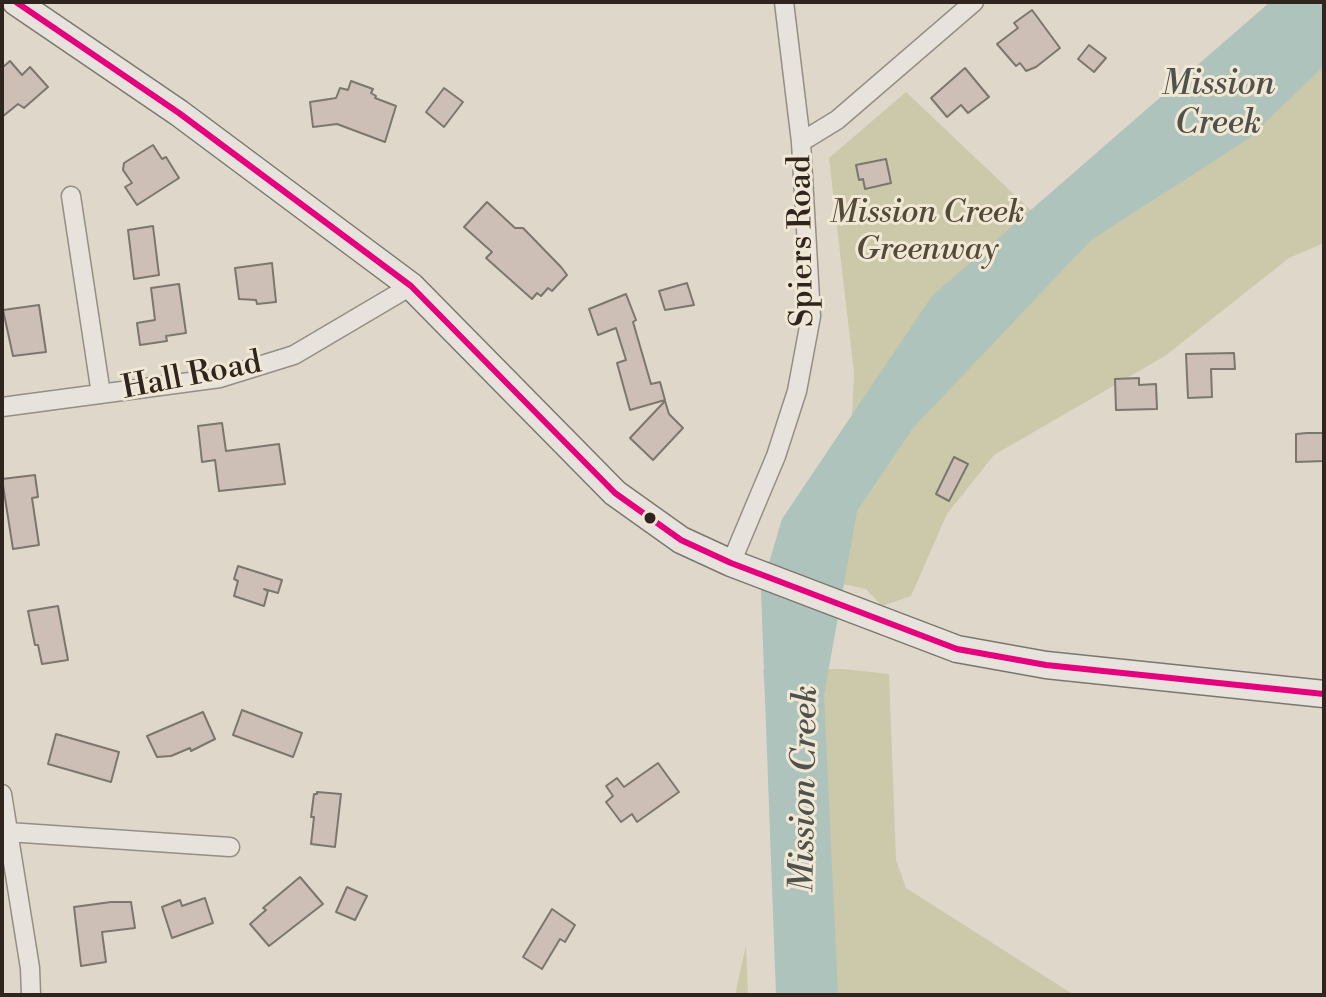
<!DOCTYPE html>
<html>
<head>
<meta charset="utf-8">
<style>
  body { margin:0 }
  #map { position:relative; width:1326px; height:997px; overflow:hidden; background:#dfd7c9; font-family:"Libre Bodoni",serif }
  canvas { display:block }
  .frame { position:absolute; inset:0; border:4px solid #30241e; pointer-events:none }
</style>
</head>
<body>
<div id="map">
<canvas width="1326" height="997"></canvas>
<div class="frame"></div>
</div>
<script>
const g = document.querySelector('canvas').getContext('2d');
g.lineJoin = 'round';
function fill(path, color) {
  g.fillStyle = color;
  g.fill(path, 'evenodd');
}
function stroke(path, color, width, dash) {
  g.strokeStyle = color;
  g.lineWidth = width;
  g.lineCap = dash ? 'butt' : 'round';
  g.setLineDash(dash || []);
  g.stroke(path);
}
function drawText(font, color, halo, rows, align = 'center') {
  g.font = font + ' "Libre Bodoni",serif';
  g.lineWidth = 6;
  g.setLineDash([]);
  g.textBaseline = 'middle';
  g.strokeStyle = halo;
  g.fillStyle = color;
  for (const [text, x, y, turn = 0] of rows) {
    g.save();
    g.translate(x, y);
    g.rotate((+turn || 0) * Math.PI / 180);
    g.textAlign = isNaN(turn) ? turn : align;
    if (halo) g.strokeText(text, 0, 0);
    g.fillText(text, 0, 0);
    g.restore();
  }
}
const green = new Path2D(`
  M1324 2V243L1289 258 1165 356 994 455 947 514 911 596 882 606 866 589 801 575 852 417 854 373 829 158 906 92 1058 236Z
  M843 669 889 674 896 860 906 888 1074 995H784L778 849 763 670Z
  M746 945 748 995H735Z`);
const water = new Path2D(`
  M1270 2H1324V66L1248 139 1091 240 913 428 857 511 824 695 838 995H776L761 590 782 519 932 296Z`);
const building = new Path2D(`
  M1032 10 1060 48 1036 67 1026 71 1020 63 1016 66 997 44 1018 28 1014 23Z
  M1089 45 1106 58 1094 72 1078 59Z
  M10 61 22 75 30 67 48 87 24 108 18 104 2 117V68Z
  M965 68 989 97 968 113 961 105 947 117 931 98Z
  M351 81 373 89 371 93 376 96 375 98 396 106 385 142 337 124 313 127 310 102 336 98 340 88 348 90Z
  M444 88 463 102 444 127 426 112Z
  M153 145 162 159 166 157 179 178 137 205 125 187 132 183 123 170 124 163Z
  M886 159 891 183 865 189 863 179 859 180 856 165Z
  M487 202 515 228H523L561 267 567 275 552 291 548 288 541 296 537 293 532 299 486 258 492 252 464 227Z
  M153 226 159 275 134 279 128 230Z
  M272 263 276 302 257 304 256 300 239 299 235 268Z
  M687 283 694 305 665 310 659 291Z
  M179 284 186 333 166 336 167 341 140 345 137 323 155 320 151 288Z
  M626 294 636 320 633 322 651 384 660 382 665 400 630 410 617 363 626 360 616 328 598 335 589 309Z
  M39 305 46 352 13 356 3 310Z
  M1234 353 1235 369H1211L1212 397 1188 398 1186 354Z
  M1139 378V385L1156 384 1157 409 1116 410 1115 379Z
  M665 401 669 414 683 428 653 460 630 438Z
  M222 423 226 451 279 444 285 484 219 491 215 460 202 462 198 426Z
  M1307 433H1324V461L1296 462V434Z
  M954 457 968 464 949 501 936 494Z
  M35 475 38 497 32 498 39 545 13 549 2 479Z
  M238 566 282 580 278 593 264 589 268 591 264 606 234 596 238 581 234 579Z
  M58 606 68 660 42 664 38 645H35L28 611Z
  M242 710 302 733 293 757 233 735Z
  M203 712 215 739 191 751 190 748 171 756 157 757 147 736Z
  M56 734 119 752 111 782 48 764Z
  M658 763 679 792 637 822 632 814 621 822 606 802 613 796 606 786 617 778 624 787Z
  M317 792 341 794 335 847 311 844 314 817H311L314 794H317Z
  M300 877 323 904 269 946 250 924 266 910 263 908Z
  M347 887 367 896 355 920 336 912Z
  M205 898 213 923 172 938 162 907 180 900 182 906Z
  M111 902H131L135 928 102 932 106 962 81 966 74 907Z
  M552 909 575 925 565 942 560 939 542 969 523 957Z`);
const street = new Path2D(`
  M801 142 837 120 974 2
  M71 196 101 394
  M2 407 220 378 294 355 411 286
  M731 563 776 456 797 391 811 316 801 142 784 2
  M2 794 30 968 31 995
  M2 834 8 832 230 847`);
const secondary = new Path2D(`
  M16 2 179 113 411 286 615 493 681 540 731 563 957 649 1046 665 1324 694`);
const bus1 = new Path2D(`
  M16 2 179 113 411 286 615 493 681 540 731 563 957 649 1046 665 1324 694`);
const markers = [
  [650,518,7,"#30241e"]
];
const parkNames = [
  ["Mission Creek",927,214],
  ["Greenway",927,251]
];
const streetNames = [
  ["Spiers Road",803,241,-91],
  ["Hall Road",192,377,-11]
];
const waterNames = [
  ["Mission",1218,86],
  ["Creek",1218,125],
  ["Mission Creek",806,789,-89]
];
fill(green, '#cbc9a9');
fill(water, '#adc3bc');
fill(building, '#cebfb6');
stroke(building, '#7b766e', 2);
stroke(street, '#948e85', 21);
stroke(secondary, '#7b766e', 29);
stroke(street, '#e7e2db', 18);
stroke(secondary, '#e7e2db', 26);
stroke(bus1, '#e5007d', 6);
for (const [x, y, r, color] of markers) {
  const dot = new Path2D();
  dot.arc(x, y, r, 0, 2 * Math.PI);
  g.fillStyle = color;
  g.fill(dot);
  stroke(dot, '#f1e7d5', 3);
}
drawText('italic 32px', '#534a3a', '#f1e7d5', parkNames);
drawText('32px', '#30241e', '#f1e7d5', streetNames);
drawText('italic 34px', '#4f514c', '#f1e7d5', waterNames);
</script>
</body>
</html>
